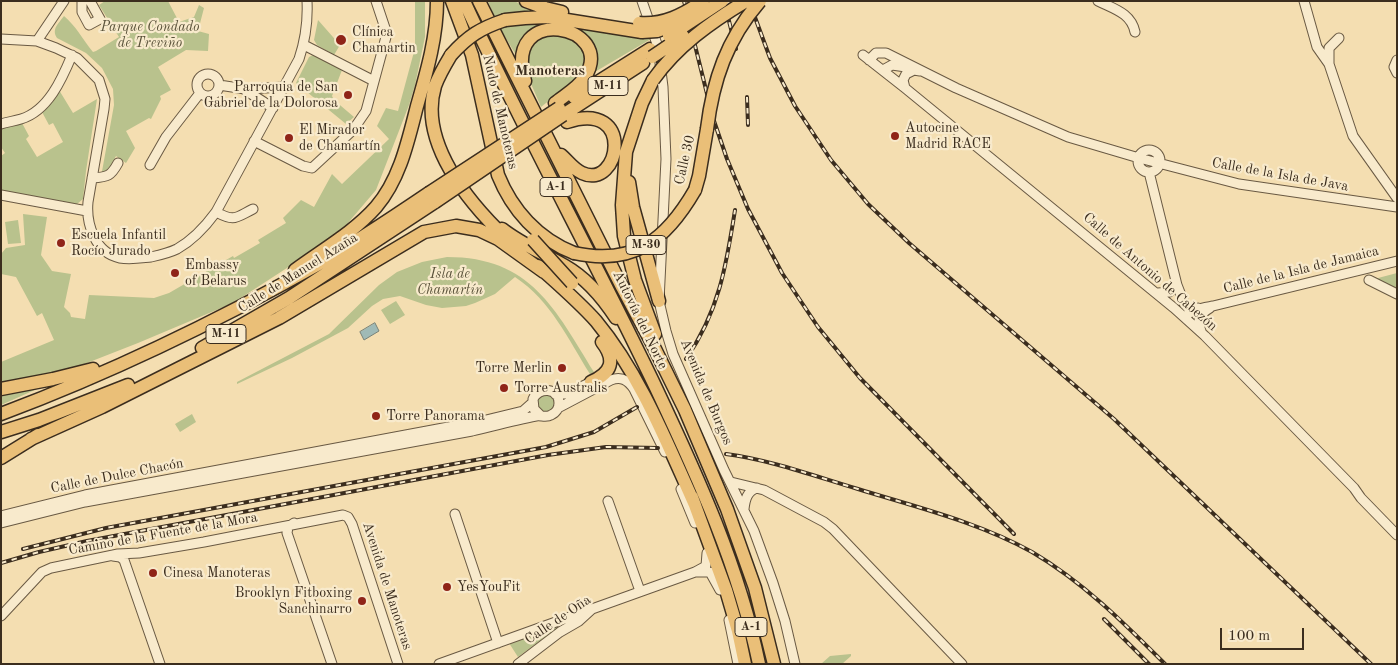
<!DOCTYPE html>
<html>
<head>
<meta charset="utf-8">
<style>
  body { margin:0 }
  #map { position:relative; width:1398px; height:665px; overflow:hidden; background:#f4deb1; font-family:"Old Standard TT",serif }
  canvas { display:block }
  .frame { position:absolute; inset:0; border:2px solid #3b2d1e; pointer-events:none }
  .scale { position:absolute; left:1220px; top:628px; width:84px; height:22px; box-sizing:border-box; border:2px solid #3b2d1e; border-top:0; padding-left:6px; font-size:15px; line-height:18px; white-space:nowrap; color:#3b2d1e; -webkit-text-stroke:4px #f8eacc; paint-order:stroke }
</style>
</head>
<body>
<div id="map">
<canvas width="1398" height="665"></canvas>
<div class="frame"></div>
<div class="scale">100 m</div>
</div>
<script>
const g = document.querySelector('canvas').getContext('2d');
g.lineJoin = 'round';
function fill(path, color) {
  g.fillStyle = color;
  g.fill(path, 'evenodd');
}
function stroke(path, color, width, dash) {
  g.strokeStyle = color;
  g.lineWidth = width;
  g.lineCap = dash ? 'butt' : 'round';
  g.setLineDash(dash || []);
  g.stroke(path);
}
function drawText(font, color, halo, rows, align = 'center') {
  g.font = font + ' "Old Standard TT",serif';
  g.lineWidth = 4.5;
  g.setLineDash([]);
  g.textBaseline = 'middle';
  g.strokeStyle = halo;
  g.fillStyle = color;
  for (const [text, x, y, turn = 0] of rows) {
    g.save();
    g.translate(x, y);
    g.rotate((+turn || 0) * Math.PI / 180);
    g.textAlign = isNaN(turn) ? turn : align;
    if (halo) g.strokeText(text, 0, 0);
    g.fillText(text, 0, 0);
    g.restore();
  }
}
const green = new Path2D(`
  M105 1H168L179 22 194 17 199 5 204 8 198 31 209 34 208 51 186 50 158 67 171 90 160 96 161 99 151 119 149 118 126 131 135 148 126 163 116 156 108 171 101 177 114 105 113 89 102 68 86 53 57 38C51 29 59 23 64 16 76 26 83 40 93 52L96 51 119 37 99 5Z
  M415 1H425V37L415 85 409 105 376 190 347 224 310 253 233 303 138 343 64 372 1 382V362L54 340 42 313 37 316 16 277 1 274V254L6 248 25 245 23 214 47 217 41 255 52 271 71 274 64 307 70 313 71 317 85 319 89 295 154 298 169 293 233 256 234 258 260 243 258 240 286 223 283 218 301 200 314 207 332 174 342 184 389 139 377 126 386 108 398 111 415 48Z
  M488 1H514L525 6 551 13 495 19Z
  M318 20 340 45 334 55 317 45 314 40Z
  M543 21 545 24C523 32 525 39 516 55L499 27Z
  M566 23 651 39 593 73 594 66Z
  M563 34 582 47 586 55 581 75 541 107 529 79 527 54 530 46 546 35Z
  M313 55 342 70 332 96 334 100 354 117 346 124 296 83 309 57Z
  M59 90 73 113 97 99 86 171 83 199 77 204 1 192V156L5 153 1 147V127L22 123 29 136 26 139 37 157 63 142 53 123 49 125 42 112Z
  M18 220 21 243 8 244 5 222Z
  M447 257C531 257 555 309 594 372L590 374C568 339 551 301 515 277L495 294 475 303 466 306 442 308 426 305 400 296 383 299 372 306 348 328 292 358 237 384V382L329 334 379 285 397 272 422 262Z
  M1397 273V299L1363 282Z
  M396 301 405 315 390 324 381 310Z
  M46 385 1 405V394Z
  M537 403a9 9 0 1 1 18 0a9 9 0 1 1-18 0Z
  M192 414 196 422 180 432 175 424Z
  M572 620 549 634 518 657 509 643Z
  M851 654V656L842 664H821L830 656Z`);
const water = new Path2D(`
  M375 323 379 331 364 340 360 332Z`);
const minor = new Path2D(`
  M82 1V12L89 25 100 19 90 1
  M642 1 658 47 663 87 666 159 659 301 666 331 673 354 724 470 754 531 773 583 785 621 795 664
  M1098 1C1114 9 1131 13 1135 32
  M1304 1 1317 47 1329 64
  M1339 38 1329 48V64L1353 136 1397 198
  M1 39 37 41 56 48 77 58 99 80 105 99 104 109 88 202C86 224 95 253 120 258 130 260 141 258 151 257 160 255 169 253 177 249 193 240 205 227 216 212L299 59C305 41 308 21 307 1
  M37 41 64 1
  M304 45 374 81
  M863 55 905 88 1174 308 1205 336 1354 488 1361 498 1397 535
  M869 60 876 53H886L956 88 1068 137 1139 158 1239 184 1397 207
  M1397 60 1394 67 1397 73
  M883 70 892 65 906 67
  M197 85a11 11 0 1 1 22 0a11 11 0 1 1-22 0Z
  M219 85 245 89 285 87
  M905 88 903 80 906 74 914 70 920 71
  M245 90 273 108
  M1 124C8 122 14 121 21 119 48 111 62 79 72 55
  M254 141 303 166 312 168 353 130 366 111 386 37V31L376 1
  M1138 161a11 11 0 1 1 22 0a11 11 0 1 1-22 0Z
  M150 165 166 137 200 93
  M1149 172 1177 285 1184 303 1188 308H1198
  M92 178C108 177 111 176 118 163
  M1 195 87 211
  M216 212C235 222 235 218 253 209
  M1369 280 1397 294
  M1158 293 1169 292 1177 285
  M1185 317C1192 309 1202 308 1213 306L1397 261
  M1201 331C1196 319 1200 314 1210 308
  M555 394H567L591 382
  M558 408 611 380C621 376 628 380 634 389L665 452
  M731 482 764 490 824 522 833 529 962 664
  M681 489 695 523
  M608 501 640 591
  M744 509C745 500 747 491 757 488
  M455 514 498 643
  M1 516 85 495 486 420 523 411 532 403
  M1 523 85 502 472 431C493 426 515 420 536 416 541 415 546 418 551 415 556 413 559 408 559 403 559 387 538 387 533 399L534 409 540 415
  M294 523 288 527 287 533 332 664
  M113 556 120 557 124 560 160 664
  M698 572H710L720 590
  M1 616 42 572 51 568 118 554 139 553 204 542 343 515 348 517 352 524 398 664
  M729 620 738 664
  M439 664 695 572 706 566 707 553
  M518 664 560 632 579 621 591 610`);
const highway = new Path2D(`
  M452 1 472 55 498 175C512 210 538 239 574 253
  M464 1C524 132 594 258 656 388 698 477 739 567 759 664
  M479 1 622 287 653 345 685 410 727 509 755 588 774 664
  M526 1 545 8 562 12
  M505 20 525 18 548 17 642 32
  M451 55C445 65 439 75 435 86 418 142 469 203 506 238
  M653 80 642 103 626 152 622 205 624 236 635 280 655 334
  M525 81C502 1 618 25 585 77 578 88 565 95 555 103
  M574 97 650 49
  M563 115 643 63
  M561 155C568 161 573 169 582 173 620 191 636 99 567 122
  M629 182 633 207 659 301
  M695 190 699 176 707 129
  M502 229C521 244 543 253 565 266 586 278 603 298 616 318
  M538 266C558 284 578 301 596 321 640 374 667 443 695 505
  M295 270C322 250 354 232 376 207 400 179 408 141 417 106 427 71 437 37 437 1
  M202 348 289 298 435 202
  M591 382C612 373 616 360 602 342
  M1 389 53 379 93 369
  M1 414C110 373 216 322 317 265 355 243 392 218 429 193
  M1 432 39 420 128 385
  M31 439 102 407 279 318 424 232 456 226 479 230 498 239 544 272
  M1 458 38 435
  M692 497 726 590 738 631 745 664`);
const rail = new Path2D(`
  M684 1 713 118 727 159 748 209 782 273 818 327 860 378 1014 534
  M724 1 736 49
  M749 1 770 58 795 106 831 160 868 204 909 243 1114 419 1371 664
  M747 97 748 125
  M686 359C719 311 726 267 735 210
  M726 454C771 460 814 476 858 489 916 507 978 522 1032 552 1083 582 1123 622 1165 664
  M23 549 106 528 546 447 594 432 637 407
  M1 563 39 552 87 541 548 455 606 447 658 448
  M1104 619 1149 664`);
const highwayBridge = new Path2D(`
  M639 23C663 25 683 15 703 1
  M642 32 657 31 679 23
  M669 36 722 1
  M451 55C468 36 481 28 505 20
  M652 57 683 36
  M653 80C677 46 711 22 746 1
  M707 129C713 80 727 39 760 1
  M429 193 559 108
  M435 202 563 115
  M533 240 572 283
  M574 253C634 266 666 240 695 190`);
const markers = [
  [341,40,6,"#8f2418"],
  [348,95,5,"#8f2418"],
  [895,136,5,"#8f2418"],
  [289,138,5,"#8f2418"],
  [61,243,5,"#8f2418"],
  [175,273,5,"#8f2418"],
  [562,368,5,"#8f2418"],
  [504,388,5,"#8f2418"],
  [376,416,5,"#8f2418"],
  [153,573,5,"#8f2418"],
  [447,587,5,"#8f2418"],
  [362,601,5,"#8f2418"]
];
const shields = [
  [608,86,40],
  [556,187,32],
  [646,245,40],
  [226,334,40],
  [751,627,32]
];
const shieldNames = [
  ["M-11",608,86],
  ["A-1",556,187],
  ["M-30",646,245],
  ["M-11",226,334],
  ["A-1",751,627]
];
const parkNames = [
  ["Parque Condado",150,27],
  ["de Treviño",150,43],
  ["Isla de",450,274],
  ["Chamartín",450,290]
];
const poiNames = [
  ["Clínica",352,32],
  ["Chamartin",352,48],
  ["Parroquia de San",338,87,"right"],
  ["Gabriel de la Dolorosa",338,103,"right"],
  ["Autocine",905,128],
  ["Madrid RACE",905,144],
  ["El Mirador",299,130],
  ["de Chamartín",299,146],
  ["Escuela Infantil",71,235],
  ["Rocío Jurado",71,251],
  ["Embassy",185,265],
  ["of Belarus",185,281],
  ["Torre Merlin",552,368,"right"],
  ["Torre Australis",514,388],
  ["Torre Panorama",386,416],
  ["Cinesa Manoteras",163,573],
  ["YesYouFit",457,587],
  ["Brooklyn Fitboxing",352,593,"right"],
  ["Sanchinarro",352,609,"right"]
];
const streetNames = [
  ["Nudo de Manoteras",500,112,77],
  ["Calle 30",685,160,-77],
  ["Calle de la Isla de Java",1280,175,10],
  ["Calle de la Isla de Jamaica",1301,270,-14],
  ["Calle de Antonio de Cabezón",1150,272,41],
  ["Calle de Manuel Azaña",298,273,-32],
  ["Autovía del Norte",640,320,64],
  ["Avenida de Burgos",706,392,67],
  ["Calle de Dulce Chacón",117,476,-11],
  ["Camino de la Fuente de la Mora",163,534,-10],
  ["Avenida de Manoteras",387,586,72],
  ["Calle de Oña",558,620,-34]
];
const neighbourhoodNames = [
  ["Manoteras",550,71]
];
fill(green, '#b9c28d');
fill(water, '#9fbab6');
stroke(water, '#778279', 1);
stroke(minor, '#695943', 11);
stroke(highway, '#3b2d1e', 15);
stroke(minor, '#f8eacc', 9);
stroke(highway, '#eabf78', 12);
stroke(rail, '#3b2d1e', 4);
stroke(rail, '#f8eacc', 2, [5.5]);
stroke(highwayBridge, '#3b2d1e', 15, []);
stroke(highwayBridge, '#eabf78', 12);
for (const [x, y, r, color] of markers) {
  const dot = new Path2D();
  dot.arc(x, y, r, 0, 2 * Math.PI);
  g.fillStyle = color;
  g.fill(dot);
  stroke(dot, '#f8eacc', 2);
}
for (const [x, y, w] of shields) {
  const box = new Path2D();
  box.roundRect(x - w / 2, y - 9.5, w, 19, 4);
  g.fillStyle = '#f8eacc';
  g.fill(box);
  stroke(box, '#3b2d1e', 1);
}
drawText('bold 12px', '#3b2d1e', null, shieldNames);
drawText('italic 14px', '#5a523a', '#f8eacc', parkNames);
drawText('14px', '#3b2d1e', '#f8eacc', poiNames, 'left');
drawText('14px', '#3b2d1e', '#f8eacc', streetNames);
drawText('bold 15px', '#3b2d1e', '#f8eacc', neighbourhoodNames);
</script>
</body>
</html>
